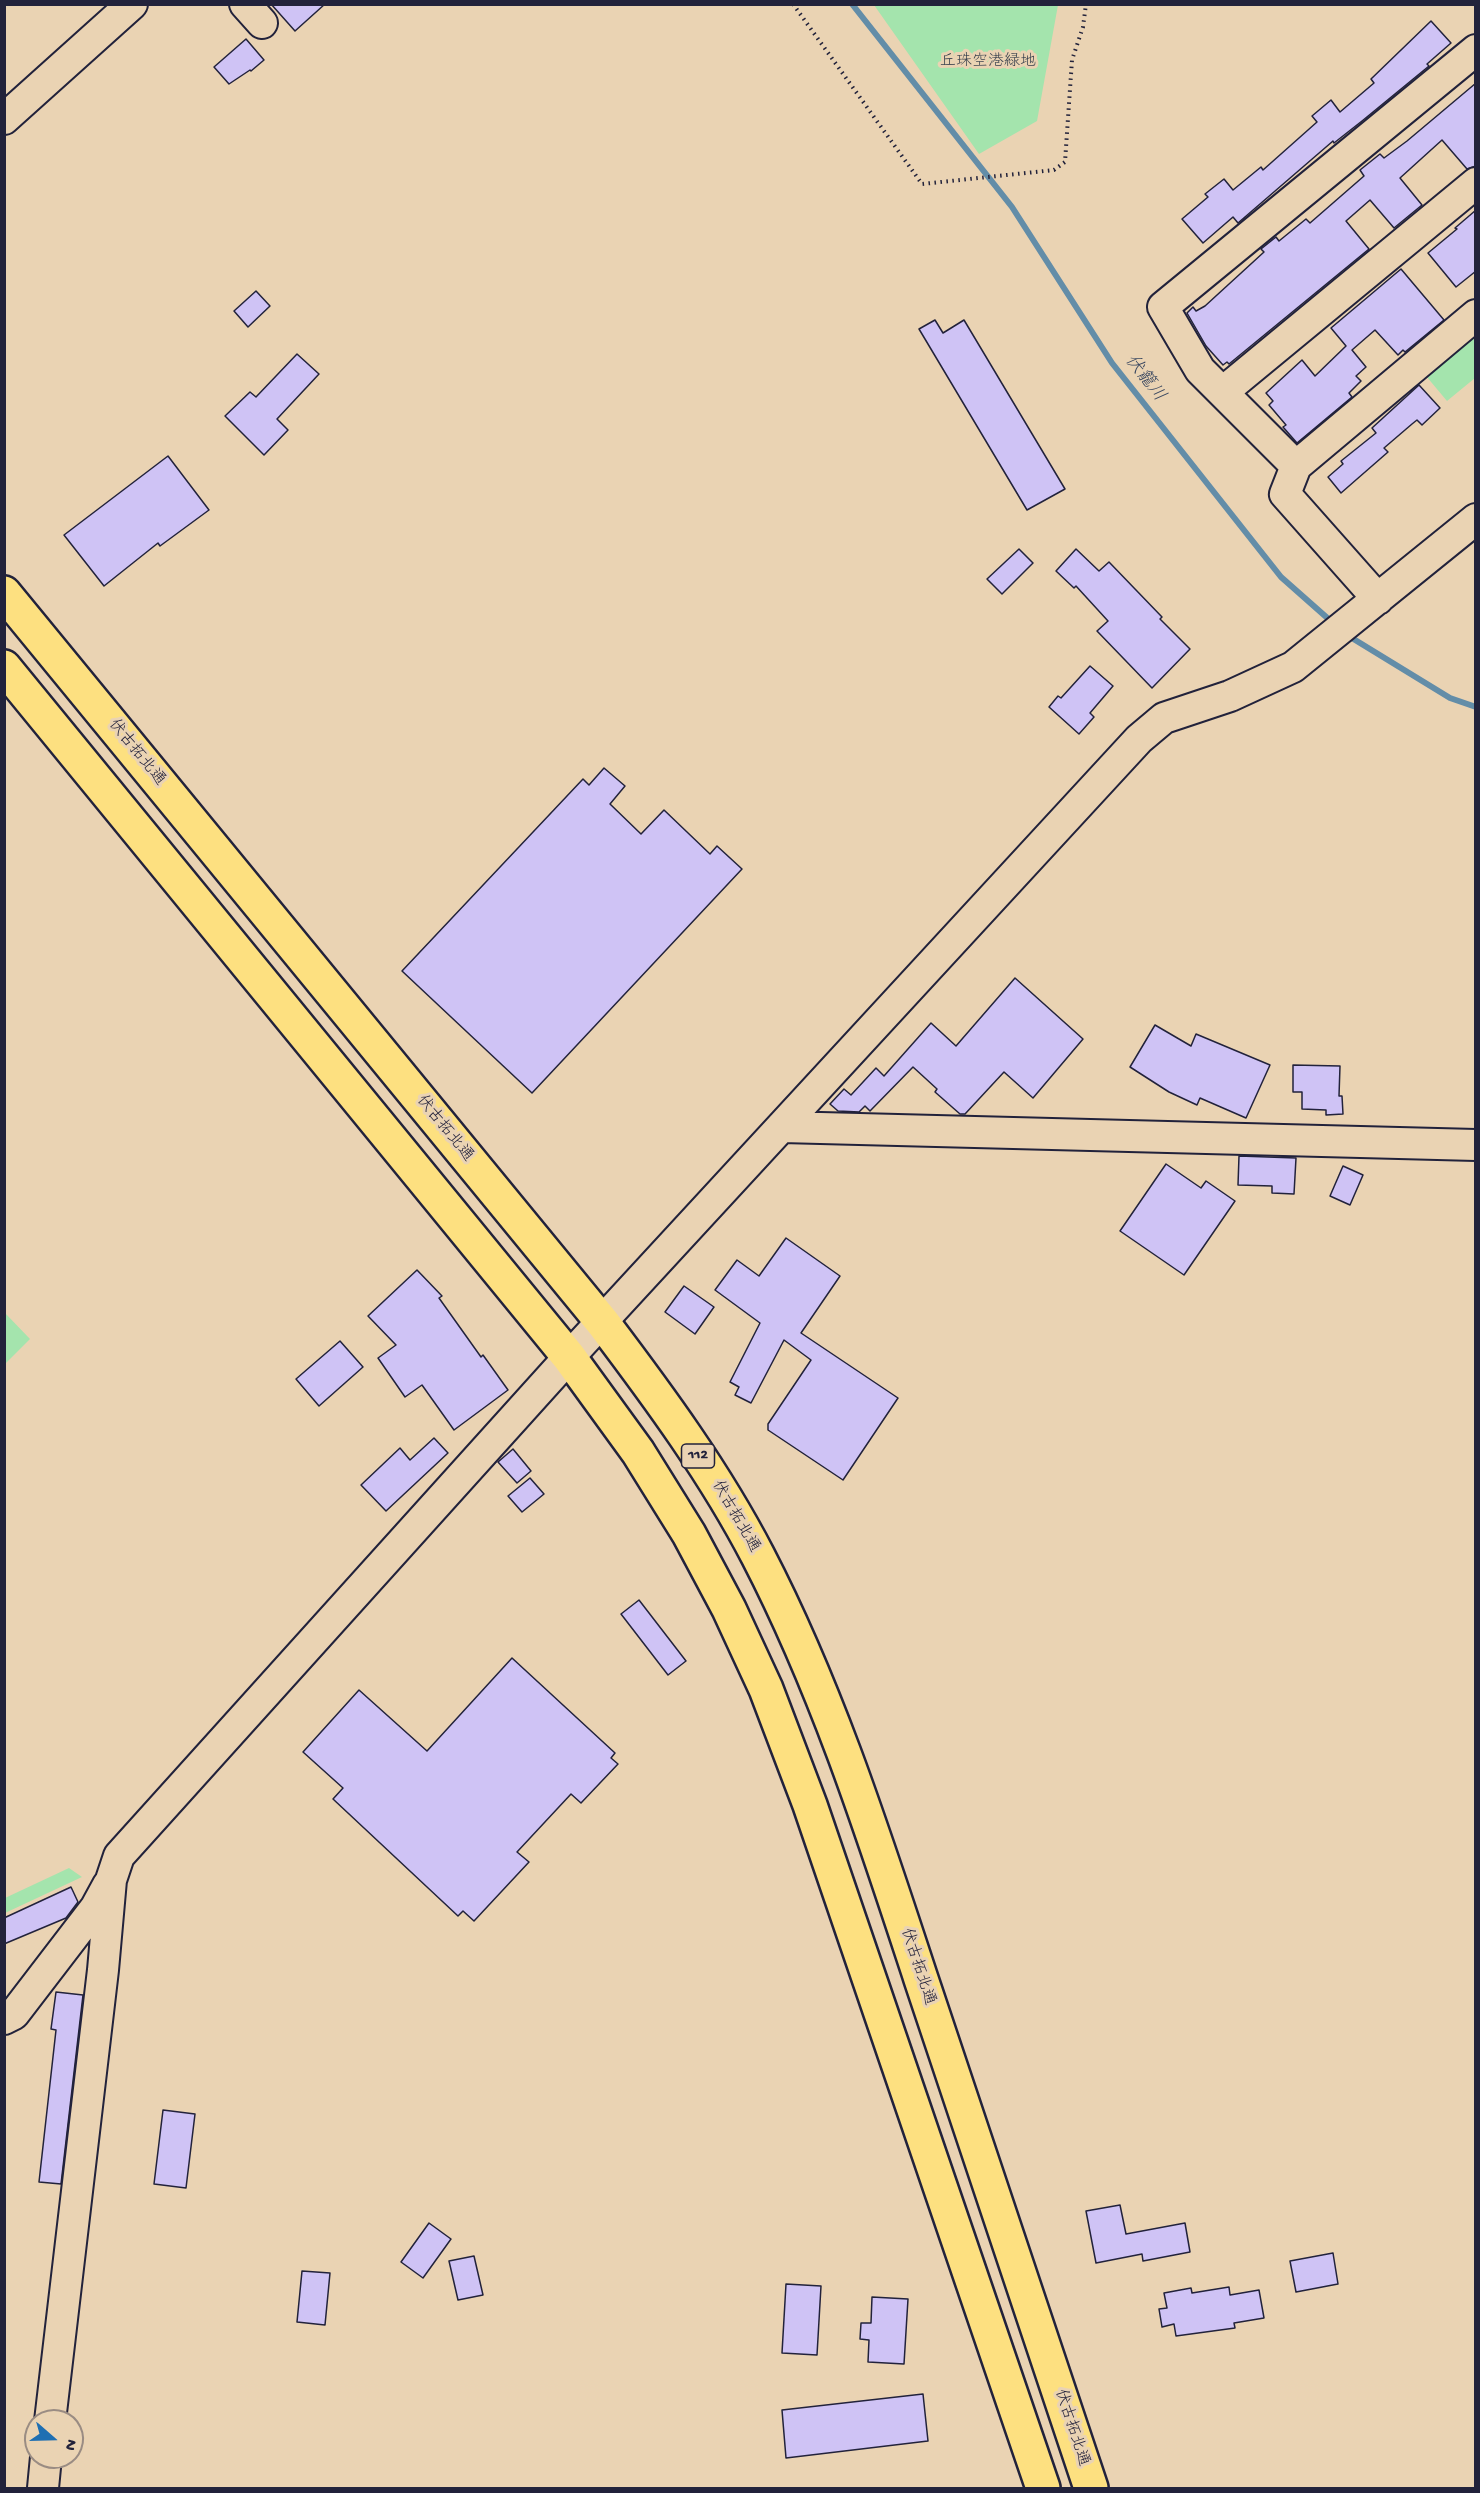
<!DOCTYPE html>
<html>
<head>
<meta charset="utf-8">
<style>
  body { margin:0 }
  #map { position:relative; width:1480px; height:2493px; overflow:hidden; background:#ead3b3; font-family:"Gochi Hand",sans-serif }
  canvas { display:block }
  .frame { position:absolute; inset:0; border:6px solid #22223b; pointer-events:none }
  .north { position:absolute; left:24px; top:2409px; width:60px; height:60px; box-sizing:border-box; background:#ead3b3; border:2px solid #9a8c83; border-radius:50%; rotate:110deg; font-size:16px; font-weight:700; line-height:24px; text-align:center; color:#22223b }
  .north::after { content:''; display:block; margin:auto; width:21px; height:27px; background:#1f6fb2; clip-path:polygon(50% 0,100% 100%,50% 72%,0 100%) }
</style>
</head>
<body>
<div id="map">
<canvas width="1480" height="2493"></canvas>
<div class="frame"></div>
<div class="north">N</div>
</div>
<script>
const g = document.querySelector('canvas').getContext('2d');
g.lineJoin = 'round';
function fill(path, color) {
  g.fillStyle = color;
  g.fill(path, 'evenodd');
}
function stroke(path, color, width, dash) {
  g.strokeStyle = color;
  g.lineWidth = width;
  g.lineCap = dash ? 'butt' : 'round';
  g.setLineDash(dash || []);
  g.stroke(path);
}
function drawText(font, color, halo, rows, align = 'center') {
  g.font = font + ' "Gochi Hand","Klee One",sans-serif';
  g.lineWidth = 6;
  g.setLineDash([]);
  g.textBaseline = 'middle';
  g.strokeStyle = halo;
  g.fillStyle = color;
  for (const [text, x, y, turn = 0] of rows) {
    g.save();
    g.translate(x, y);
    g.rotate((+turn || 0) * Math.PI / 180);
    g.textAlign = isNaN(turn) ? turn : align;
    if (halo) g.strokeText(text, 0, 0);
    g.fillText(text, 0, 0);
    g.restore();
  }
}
const green = new Path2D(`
  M874 5H1058L1037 121 979 154Z
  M1475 326V378L1447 401 1421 370Z
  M5 1313 30 1339 5 1364Z
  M69 1868 82 1877 5 1913V1898Z`);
const stream = new Path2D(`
  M852 4 1012 207 1112 363 1281 577 1333 623
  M1347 635 1450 698 1476 707`);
const building = new Path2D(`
  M271 4H325L295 31Z
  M1431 21 1451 43 1427 64 1429 66 1362 121 1334 143 1333 141 1238 223 1233 217 1203 243 1182 219 1208 197 1205 194 1224 179 1233 190 1261 167 1263 170 1317 122 1312 116 1331 100 1340 112 1374 83 1371 79Z
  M246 39 264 60 251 71 250 70 229 84 214 67Z
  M1476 83V166L1467 169 1442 140 1400 178 1422 205 1394 228 1370 200 1346 221 1369 249 1229 364 1227 362 1223 365 1206 346 1187 313 1193 307 1196 311 1205 306 1264 252 1261 249 1276 237 1279 241 1306 219 1310 223 1364 176 1360 170 1380 154 1384 158 1407 141Z
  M1476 210V271L1456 287 1428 253 1457 229 1455 228Z
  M1401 269 1444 320 1405 352 1403 350 1398 355 1375 330 1352 350 1366 367 1356 376 1361 381 1349 393 1352 397 1297 443 1283 427 1286 425 1269 405 1273 401 1266 393 1302 360 1315 376 1346 346 1331 328Z
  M256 291 270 306 248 327 234 311Z
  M935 320 943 333 964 320 1065 489 1027 510 919 329Z
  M297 354 319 374 277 419 288 430 264 455 225 416 250 392 256 397Z
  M1419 385 1440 408 1422 425 1417 420 1412 424 1384 448 1388 452 1341 493 1328 477 1343 464 1341 461 1376 433 1372 428Z
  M168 456 209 510 160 546 158 543 104 586 64 535Z
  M1019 549 1033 563 1002 594 987 579Z
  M1076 549 1099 571 1109 562 1162 617 1160 619 1190 649 1152 688 1097 631 1108 621 1076 586 1074 588 1056 571Z
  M1090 666 1113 686 1090 713 1094 717 1079 734 1049 707 1058 696 1061 698Z
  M604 768 625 786 610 804 641 834 664 810 710 854 717 846 742 869 532 1093 402 971 583 779 589 785Z
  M1015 978 1083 1039 1033 1098 1004 1072 965 1114H960L935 1092 937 1089 913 1067 870 1111 865 1106 859 1112 838 1111 830 1104 844 1089 851 1095 876 1068 884 1076 931 1023 956 1046Z
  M1155 1025 1191 1046 1196 1034 1270 1065 1246 1118 1200 1098 1197 1105 1169 1092 1130 1067Z
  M1293 1065 1340 1066 1339 1096H1342L1343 1114 1326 1115V1110L1302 1109V1092H1293Z
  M1239 1156 1296 1158 1294 1194 1272 1193V1186L1238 1185Z
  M1166 1164 1201 1188 1206 1181 1235 1201 1184 1275 1120 1231Z
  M1343 1166 1363 1175 1350 1205 1330 1196Z
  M786 1238 840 1276 801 1333 898 1398 843 1480 768 1430V1424L811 1360 784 1340 751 1403 735 1395 739 1387 730 1382 760 1323 715 1290 737 1260 759 1276Z
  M417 1270 442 1296 439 1298 481 1357 483 1355 508 1390 454 1430 422 1385 405 1397 378 1358 396 1345 368 1316Z
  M684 1286 714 1307 695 1334 665 1312Z
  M340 1341 363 1367 319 1406 296 1379Z
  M434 1438 448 1453 386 1511 361 1485 400 1448 410 1460Z
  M513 1449 531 1471 517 1483 498 1462Z
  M530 1478 544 1494 522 1512 508 1496Z
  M639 1600 686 1661 668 1675 621 1614Z
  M512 1658 615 1753 611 1758 618 1764 581 1803 571 1794 517 1852 529 1862 474 1921 463 1911 458 1916 333 1799 343 1788 303 1752 359 1690 427 1751Z
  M71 1887 78 1902 66 1918 4 1944V1918Z
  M56 1992 83 1995 61 2184 39 2182 56 2030 51 2029Z
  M163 2110 195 2114 186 2188 154 2184Z
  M1120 2205 1126 2234 1185 2223 1190 2252 1143 2261 1142 2254 1096 2263 1086 2211Z
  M429 2223 451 2239 423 2278 401 2262Z
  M1333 2253 1338 2284 1296 2292 1290 2261Z
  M474 2256 483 2295 458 2300 449 2261Z
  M302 2271 330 2273 325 2325 297 2322Z
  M786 2284 821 2286 817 2355 782 2353Z
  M1229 2287 1230 2295 1259 2290 1264 2318 1234 2323 1235 2328 1176 2336 1174 2324 1162 2327 1159 2309 1167 2308 1164 2293 1191 2288 1192 2293Z
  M872 2297 908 2299 904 2364 868 2362 869 2340 860 2339 861 2323H871Z
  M923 2394 928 2441 786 2458 782 2410Z`);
const path = new Path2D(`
  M793 4 922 184 1054 170 1065 162 1072 60 1083 27 1086 4`);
const minor = new Path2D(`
  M245 4 262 23
  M4 119 132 4
  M1224 391 1476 183
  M1296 466 1476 315
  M1378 599 1285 494 1296 466 1200 370 1163 307 1476 50
  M782 1127 1476 1145
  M4 2019 14 2014 96 1907 108 1885
  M50 2421 103 1970 111 1880 119 1856 569 1357 1139 739 1164 718 1230 696 1293 667 1476 519
  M43 2488 46 2457`);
const major = new Path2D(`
  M4 593 603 1323C659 1397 715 1473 758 1556 828 1691 874 1836 921 1979 978 2149 1034 2319 1091 2488
  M4 667 569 1357 638 1452 689 1534 729 1609 766 1689 810 1805 1043 2488`);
const shields = [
  [698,1456,33]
];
const shieldNames = [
  ["112",698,1456]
];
const parkNames = [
  ["丘珠空港緑地",988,63]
];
const streetNames = [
  ["伏古拓北通",136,753,51],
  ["伏古拓北通",444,1129,51],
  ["伏古拓北通",735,1517,60],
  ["伏古拓北通",917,1967,72],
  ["伏古拓北通",1071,2428,72]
];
const waterNames = [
  ["伏籠川",1144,379,52]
];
fill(green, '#a4e4ad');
stroke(stream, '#638da8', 6);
fill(building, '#cfc3f5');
stroke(building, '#22223b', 1.5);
stroke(minor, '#22223b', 34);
stroke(major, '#22223b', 38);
stroke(path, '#22223b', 4, [1.5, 4.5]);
stroke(minor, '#ead3b3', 30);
stroke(major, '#fde080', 33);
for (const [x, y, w] of shields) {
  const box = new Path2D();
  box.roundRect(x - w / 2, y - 12, w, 24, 4.5);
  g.fillStyle = '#ead3b3';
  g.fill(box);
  stroke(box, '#22223b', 1.5);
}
drawText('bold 15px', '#22223b', null, shieldNames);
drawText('16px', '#363f4c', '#ead3b3', parkNames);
drawText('16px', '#22223b', '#ead3b3', streetNames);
drawText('italic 18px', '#38465f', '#ead3b3', waterNames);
</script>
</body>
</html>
